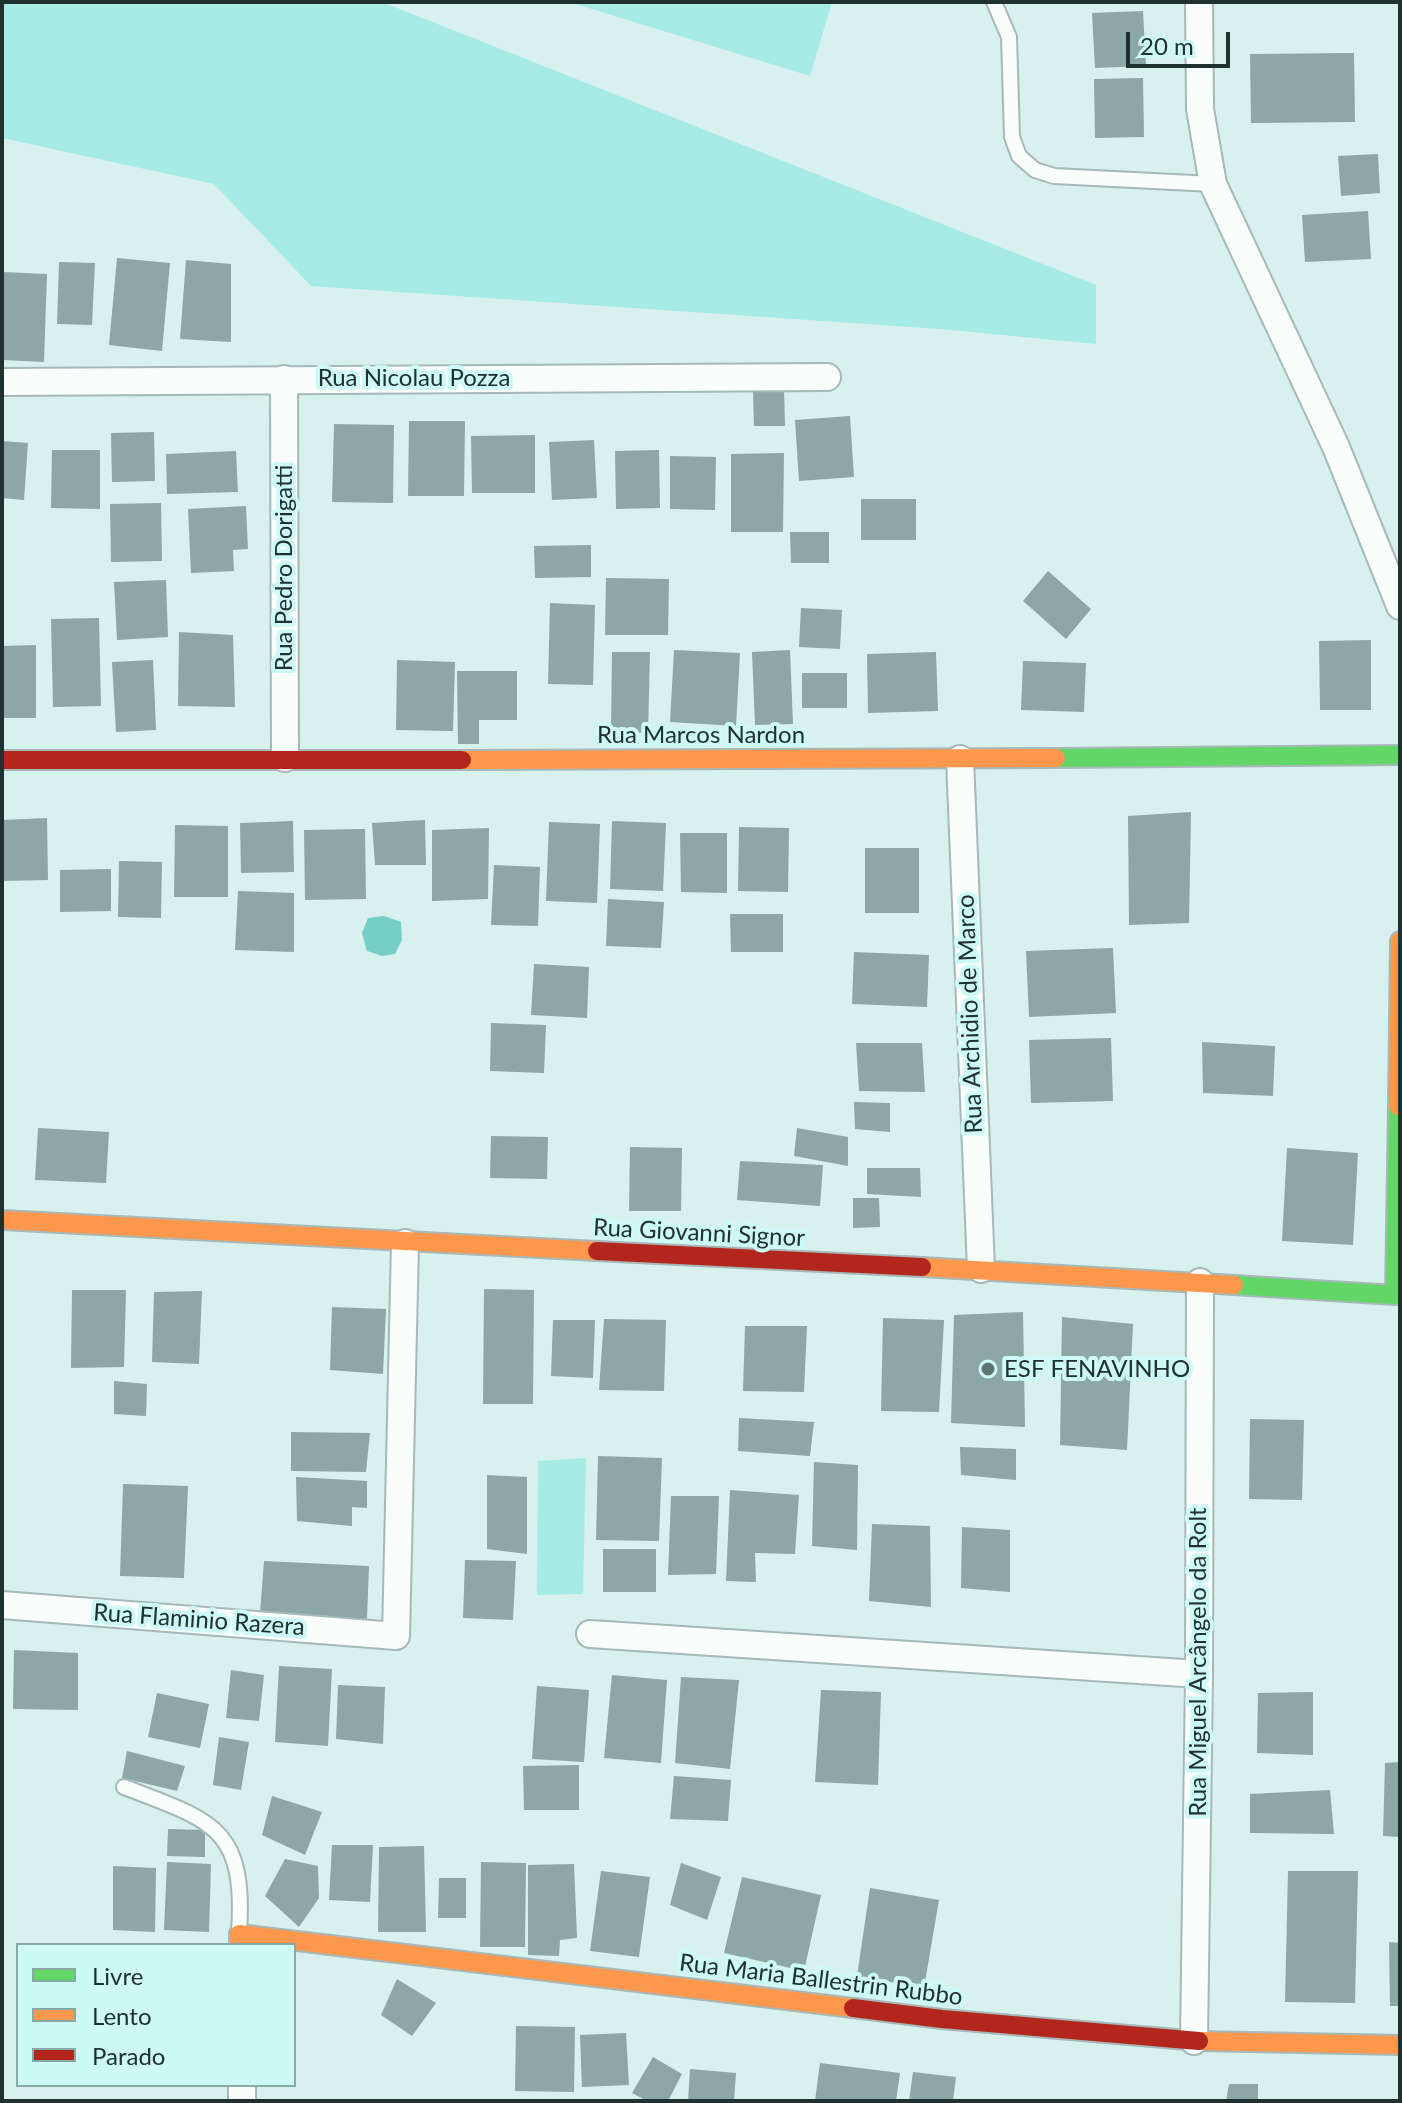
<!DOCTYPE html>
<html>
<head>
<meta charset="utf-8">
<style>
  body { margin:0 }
  #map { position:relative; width:1402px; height:2103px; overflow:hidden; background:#d8f0ee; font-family:Lato,sans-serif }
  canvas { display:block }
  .frame { position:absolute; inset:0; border:4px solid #203130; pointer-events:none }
  .legend { position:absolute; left:16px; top:1943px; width:280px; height:144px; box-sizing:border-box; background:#cdfaf6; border:2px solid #88aaa7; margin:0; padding:10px 14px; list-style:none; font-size:24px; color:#203130 }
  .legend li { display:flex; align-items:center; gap:16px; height:40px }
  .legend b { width:40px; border:2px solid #88aaa7 }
  .scale { position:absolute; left:1126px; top:32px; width:104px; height:36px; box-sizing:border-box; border:4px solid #203130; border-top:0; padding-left:10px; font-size:24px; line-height:28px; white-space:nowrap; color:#203130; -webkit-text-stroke:6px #cdfaf6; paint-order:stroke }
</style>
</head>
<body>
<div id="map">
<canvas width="1402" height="2103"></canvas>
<div class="frame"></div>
<ul class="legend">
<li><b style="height:10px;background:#63d668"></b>Livre</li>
<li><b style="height:10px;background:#ff974d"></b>Lento</li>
<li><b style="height:10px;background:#b3261e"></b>Parado</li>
</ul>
<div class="scale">20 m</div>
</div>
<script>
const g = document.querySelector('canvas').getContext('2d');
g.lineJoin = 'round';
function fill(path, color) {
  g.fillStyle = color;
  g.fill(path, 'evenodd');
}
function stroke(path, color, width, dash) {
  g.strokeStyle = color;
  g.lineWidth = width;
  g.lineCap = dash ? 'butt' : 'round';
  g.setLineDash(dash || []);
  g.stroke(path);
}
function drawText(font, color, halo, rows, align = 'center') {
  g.font = font + ' Lato,sans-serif';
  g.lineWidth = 8;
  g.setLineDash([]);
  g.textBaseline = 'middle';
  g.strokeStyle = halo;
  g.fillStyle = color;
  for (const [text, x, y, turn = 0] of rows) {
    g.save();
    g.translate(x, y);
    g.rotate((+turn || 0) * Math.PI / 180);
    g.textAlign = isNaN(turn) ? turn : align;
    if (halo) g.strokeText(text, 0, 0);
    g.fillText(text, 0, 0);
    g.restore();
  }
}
const green = new Path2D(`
  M2 2H382L1096 285V344L940 329 311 286 214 184 2 138Z
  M569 2H832L810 76Z
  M586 1458 583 1594 537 1595 538 1461Z`);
const water = new Path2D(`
  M384 916 401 922 402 940 395 954 382 956 367 951 362 933 368 918Z`);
const building = new Path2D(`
  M1143 11 1146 66 1095 68 1092 13Z
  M1354 53 1355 122 1251 123 1250 54Z
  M1143 78 1144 137 1095 138 1094 79Z
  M1378 154 1380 193 1341 196 1338 156Z
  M1368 211 1371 259 1305 262 1302 215Z
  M117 258 170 263 162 351 109 345Z
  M186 260 231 264V342L180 339Z
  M59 262 95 263 92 325 57 324Z
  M2 272 47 274 44 362 2 360Z
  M784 389 785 426H754L753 390Z
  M850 416 854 477 799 481 795 420Z
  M409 421H465L464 496H408Z
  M334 424 394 425 393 503 332 502Z
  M154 432 155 481 112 482 111 433Z
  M535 435V493H472L471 436Z
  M594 440 597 498 552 500 549 442Z
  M2 441 28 443 24 500 2 498Z
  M52 450H100V509L51 508Z
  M659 450 660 508 616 509 615 451Z
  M236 451 238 492 167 494 166 454Z
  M784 453 783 532H731V454Z
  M670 456 716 457 715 510 670 509Z
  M861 499H916V540H861Z
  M161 503 162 561 111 562 110 504Z
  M246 506 248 549 233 550 234 571 191 573 188 509Z
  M790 532H829V563H791Z
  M591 545V577L535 578 534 546Z
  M1048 571 1091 609 1066 639 1023 601Z
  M606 578 669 579 668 635H605Z
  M166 580 168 637 117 640 114 582Z
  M550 603 595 605 593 685 548 684Z
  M801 608 842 610 840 649 799 647Z
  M99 618 101 706 53 707 51 619Z
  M179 632 233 635 235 707 178 706Z
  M1371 640V710H1320L1319 641Z
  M36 645V718H2V646Z
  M674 650 740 653 736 726 670 722Z
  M790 650 793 724 755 725 752 652Z
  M612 652H650L648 733 611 732Z
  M936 652 938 711 868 713 867 654Z
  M153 660 156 730 116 732 112 662Z
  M397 660 455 662 453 731 396 730Z
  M1023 661 1086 663 1084 712 1021 710Z
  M457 671H517V720H479V744H458Z
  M802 673H847V708H802Z
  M1191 812 1189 923 1129 925 1128 816Z
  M47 818 48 880 2 881V820Z
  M425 820 426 865H375L372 823Z
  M293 821 294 872 241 873 240 823Z
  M612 821 666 823 663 891 610 889Z
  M549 822 600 824 597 903 546 901Z
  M175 825 228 826V897H174Z
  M739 827 789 828 788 892 738 891Z
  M489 828 488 899 432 901V830Z
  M365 829 366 899 305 900 304 830Z
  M680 833H727V893L681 892Z
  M865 848H919V913H865Z
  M119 861 162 862 161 918 118 917Z
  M494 865 540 867 538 926 491 925Z
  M111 869V911L60 912V870Z
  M238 891 294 893V952L235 950Z
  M608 899 664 902 661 948 606 946Z
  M730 914H783V952H731Z
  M1113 948 1116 1013 1029 1017 1026 951Z
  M854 952 929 955 927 1007 852 1004Z
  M534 964 589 967 587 1018 531 1015Z
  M491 1023 546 1025 544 1073 490 1071Z
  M1111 1038 1113 1101 1031 1103 1029 1040Z
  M1202 1042 1275 1046 1273 1096 1203 1093Z
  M856 1043H922L925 1092 859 1091Z
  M854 1102 890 1103V1132L855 1129Z
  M38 1128 109 1132 106 1183 35 1180Z
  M797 1128 848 1137V1166L794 1156Z
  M491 1136 548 1137 547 1179 490 1178Z
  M630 1147 682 1148 681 1211H629Z
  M1287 1148 1358 1153 1353 1245 1282 1241Z
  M740 1161 823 1165 820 1206 737 1200Z
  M867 1168H920L921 1197 867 1194Z
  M853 1198H879L880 1227 853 1228Z
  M484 1289 534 1290 533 1404H483Z
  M72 1290H126L124 1367 71 1368Z
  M202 1291 199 1364 152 1362 154 1292Z
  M332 1307 386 1309 383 1374 330 1370Z
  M1023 1312 1025 1427 951 1423 954 1315Z
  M1062 1317 1133 1324 1127 1450 1060 1445Z
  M883 1318 944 1320 939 1412 881 1411Z
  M604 1319 666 1320 664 1391 599 1390Z
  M553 1320H595L593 1378 551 1376Z
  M745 1326H807L804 1392 743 1391Z
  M114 1381 147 1384 146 1416 114 1414Z
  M739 1418 814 1422 810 1456 738 1451Z
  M1250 1419 1304 1420 1302 1500 1249 1499Z
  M291 1432 370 1433 366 1472 291 1471Z
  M960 1447 1016 1449V1480L961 1475Z
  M598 1456 662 1458 659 1541 596 1540Z
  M814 1462 858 1465 857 1550 812 1546Z
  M487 1475 527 1477V1554L487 1549Z
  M296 1477 367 1481V1508L352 1507V1526L297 1521Z
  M123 1484 188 1486 184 1578 120 1576Z
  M730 1490 799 1495 795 1554 755 1553 756 1582 726 1581Z
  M671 1496H719L716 1574 668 1575Z
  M872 1524 930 1526 931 1607 869 1601Z
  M962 1527 1010 1530V1592L961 1588Z
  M603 1549H656V1592H603Z
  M465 1560 516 1561 513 1620 463 1618Z
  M264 1561 369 1566 367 1619 260 1613Z
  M14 1650 78 1653V1710L13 1709Z
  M279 1666 332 1669 328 1746 275 1742Z
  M231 1670 264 1675 259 1721 226 1718Z
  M612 1675 667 1680 661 1763 604 1758Z
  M681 1677 739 1680 730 1769 675 1763Z
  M338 1685 385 1687 383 1744 336 1739Z
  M537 1686 589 1690 584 1762 532 1759Z
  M821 1690 881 1692 878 1785 815 1782Z
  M1313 1692V1755L1257 1753 1258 1693Z
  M157 1693 209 1704 200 1748 148 1737Z
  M219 1737 249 1742 241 1790 213 1785Z
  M127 1751 185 1766 177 1791 122 1778Z
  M1400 1762V1837L1383 1836 1385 1763Z
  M579 1765V1810H524L523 1766Z
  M674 1776 731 1780 728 1821 670 1819Z
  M1330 1790 1334 1834 1250 1833V1794Z
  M272 1796 322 1812 305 1855 262 1835Z
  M168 1829 205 1830V1857L167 1856Z
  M332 1845H373L370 1902 329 1900Z
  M424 1846 426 1932H378L379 1847Z
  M285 1859 318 1866 319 1898 299 1927 265 1896Z
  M167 1862 211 1864 209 1932 164 1930Z
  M481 1862 526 1863 525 1947H480Z
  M681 1863 721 1877 707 1920 670 1905Z
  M574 1864 577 1938 560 1940 559 1956 528 1955V1865Z
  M113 1866 156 1868 155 1932 113 1930Z
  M601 1871 650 1877 639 1957 590 1951Z
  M1288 1871H1358L1355 2003 1285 2002Z
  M742 1877 821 1895 804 1971 724 1953Z
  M439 1878H466V1918H438Z
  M870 1888 939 1900 924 1988 857 1976Z
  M1389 1942 1400 1943V2006H1390Z
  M397 1979 436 2003 412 2036 381 2015Z
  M516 2026 575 2027 574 2092 515 2091Z
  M626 2033 629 2085 582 2087 580 2035Z
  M653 2057 682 2074 668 2101H647L632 2093Z
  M820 2063 900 2073 896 2101H815Z
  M690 2069 736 2073 734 2101H688Z
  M913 2072 956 2077 953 2101H909Z
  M1229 2084H1258V2101H1226Z`);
const lane = new Path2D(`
  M994 2 1009 37 1012 137 1019 156 1035 170 1054 176 1213 184
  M124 1787C213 1821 246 1827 239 1933`);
const street = new Path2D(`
  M1199 2 1200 109 1213 184 1336 447 1400 606
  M284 379 285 758
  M2 382 827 377
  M960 759 981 1269
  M2 1605 396 1636 405 1243
  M590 1634 1199 1674
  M1194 2041 1199 1674 1200 1282
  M242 2085V2101`);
const fast = new Path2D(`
  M1056 758 1400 755
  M1234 1285 1395 1295 1398 1106`);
const slow = new Path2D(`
  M462 760 1056 758
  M1398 1106 1400 941
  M2 1220 597 1251
  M922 1267 1234 1285
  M239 1945V1934L853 2008
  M1199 2041 1400 2045`);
const jam = new Path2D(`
  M2 760H462
  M597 1251 922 1267
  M853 2008 942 2019 1199 2041`);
const markers = [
  [988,1369,8,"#607472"]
];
const streetNames = [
  ["Rua Nicolau Pozza",414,378],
  ["Rua Pedro Dorigatti",284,568,-90],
  ["Rua Marcos Nardon",701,735],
  ["Rua Archidio de Marco",970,1014,-92],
  ["Rua Giovanni Signor",699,1233,3],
  ["Rua Flaminio Razera",199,1620,4],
  ["Rua Miguel Arcângelo da Rolt",1198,1662,-90],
  ["Rua Maria Ballestrin Rubbo",821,1980,7]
];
const poiNames = [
  ["ESF FENAVINHO",1004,1369]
];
fill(green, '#a7ebe6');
fill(water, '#77cdc8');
fill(building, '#8ca7a5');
stroke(lane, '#a6b8b7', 18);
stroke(street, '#a6b8b7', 30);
stroke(fast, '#a6b8b7', 22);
stroke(slow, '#a6b8b7', 22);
stroke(jam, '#a6b8b7', 22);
stroke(lane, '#f9fdfc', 14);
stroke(street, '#f9fdfc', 26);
stroke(fast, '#63d668', 18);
stroke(slow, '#ff974d', 18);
stroke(jam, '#b3261e', 18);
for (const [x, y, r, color] of markers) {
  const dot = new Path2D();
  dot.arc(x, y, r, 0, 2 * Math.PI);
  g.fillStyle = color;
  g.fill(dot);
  stroke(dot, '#cdfaf6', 3);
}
drawText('24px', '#203130', '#cdfaf6', streetNames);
drawText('24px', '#203130', '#cdfaf6', poiNames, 'left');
</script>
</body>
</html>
